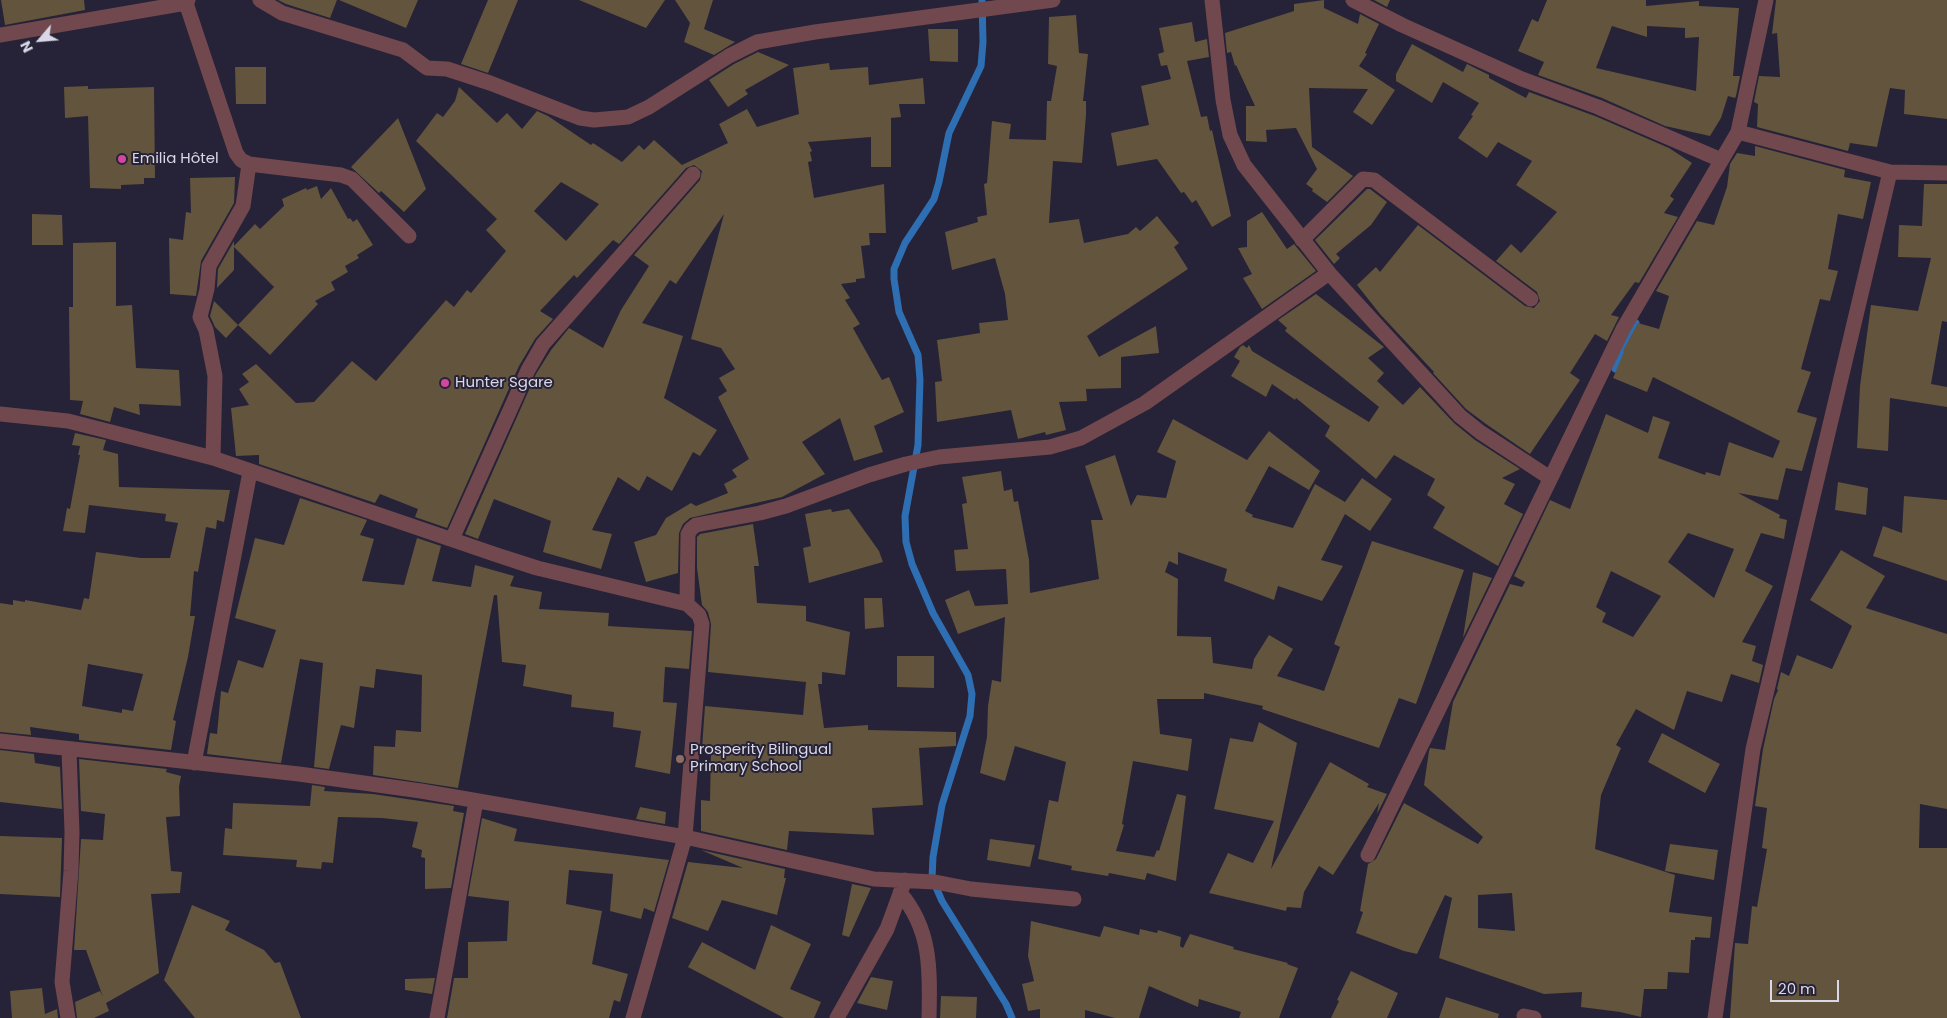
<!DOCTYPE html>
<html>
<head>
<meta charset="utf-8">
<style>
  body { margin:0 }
  #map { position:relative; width:1947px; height:1018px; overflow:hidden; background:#262237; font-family:Poppins,sans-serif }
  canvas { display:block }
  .north { position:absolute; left:15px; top:15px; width:50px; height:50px; -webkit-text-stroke:4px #262237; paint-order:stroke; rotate:243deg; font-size:14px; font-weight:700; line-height:20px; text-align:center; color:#dad8e7 }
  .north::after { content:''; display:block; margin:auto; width:18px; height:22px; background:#dad8e7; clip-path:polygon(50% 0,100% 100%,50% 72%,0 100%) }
  .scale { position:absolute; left:1770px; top:980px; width:69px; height:22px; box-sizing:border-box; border:2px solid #dad8e7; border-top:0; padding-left:6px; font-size:15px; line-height:18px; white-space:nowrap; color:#dad8e7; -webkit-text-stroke:4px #262237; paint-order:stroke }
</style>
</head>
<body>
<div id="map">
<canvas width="1947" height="1018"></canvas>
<div class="north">N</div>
<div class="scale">20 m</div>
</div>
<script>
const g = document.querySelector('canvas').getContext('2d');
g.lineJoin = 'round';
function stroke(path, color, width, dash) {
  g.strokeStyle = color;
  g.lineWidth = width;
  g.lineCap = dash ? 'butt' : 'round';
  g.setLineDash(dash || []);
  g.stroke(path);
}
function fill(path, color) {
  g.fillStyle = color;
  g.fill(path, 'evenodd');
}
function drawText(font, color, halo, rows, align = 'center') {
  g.font = font + ' Poppins,sans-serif';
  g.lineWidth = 4;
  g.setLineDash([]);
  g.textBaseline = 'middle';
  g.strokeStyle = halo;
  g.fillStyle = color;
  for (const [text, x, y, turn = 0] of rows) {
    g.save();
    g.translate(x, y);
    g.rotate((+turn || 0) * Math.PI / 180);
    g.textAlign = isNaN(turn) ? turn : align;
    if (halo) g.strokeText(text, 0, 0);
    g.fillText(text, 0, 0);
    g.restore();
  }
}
const stream = new Path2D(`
  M982 0 983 42 981 66 949 133 939 182 934 199 905 243 894 269V279L899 312 918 355 920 380 918 445 905 516 906 542 912 564 933 613 968 675 972 694 970 716 942 805 933 857 932 878 942 901 1006 1004 1012 1018
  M1615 369 1636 323`);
const building = new Path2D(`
  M1 0H84L85 10 5 25Z
  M278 0H337L330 18 286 4Z
  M339 0H418L406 28Z
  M488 0H518L488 73 461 64Z
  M579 0H665L646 28Z
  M675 0H713L704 29 735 42 714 55 684 42 690 23Z
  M1324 0V8L1358 24 1360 14 1379 24 1365 53 1367 54 1359 66 1395 90 1372 125 1353 112 1368 89 1309 88 1312 147 1353 176 1327 202 1312 191 1313 189 1306 184 1317 169 1296 128 1266 130 1267 142 1246 141V106H1255L1236 65 1235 66 1231 52 1227 53 1225 33 1294 11V4Z
  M1374 0H1390L1387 7Z
  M1547 0H1646V6L1699 1V6L1739 8 1733 76H1740L1736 96 1735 98 1728 96 1721 118 1710 136 1665 126 1602 98 1538 75 1544 62 1518 51 1532 19 1538 22ZM1612 26 1647 37V26L1685 28V38L1699 37 1696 91 1596 68Z
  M1776 0H1947V119L1904 114 1905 90 1890 88 1877 147 1850 143 1848 151 1757 127 1758 104 1754 102 1759 76 1780 77 1777 33 1772 34Z
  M1076 15 1079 53 1088 54 1083 101H1086V115L1082 163 1053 161 1049 223 1079 219 1084 243 1128 234 1136 227 1140 231 1157 216 1179 243 1174 247 1188 269 1087 336 1099 357 1156 326 1159 353 1121 357V388L1086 389 1087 401 1059 402 1066 430 1046 435 1045 432 1018 439 1011 410 937 422 935 382 942 381 937 340 980 333 979 323 1008 320 1005 294 995 258 952 270 945 232 978 222 977 217 987 215 984 184 987 183 992 121 1011 124 1009 139 1046 140 1047 101H1051L1057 66 1048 64 1049 17Z
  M1192 22 1195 42 1207 39 1209 57 1187 61 1201 117 1207 116 1210 131 1212 130 1231 216 1212 227 1196 200 1192 203 1184 192 1181 193 1157 159 1117 166 1111 133 1149 125 1141 86 1171 79 1167 65 1161 66 1158 54 1164 52 1159 28Z
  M928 29H958V62L930 61Z
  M1412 44 1463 72 1467 64 1489 75V78L1526 98 1529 92 1595 116 1669 148 1692 163 1670 196 1674 199 1664 213 1678 217 1639 283 1635 282 1611 315 1619 317 1607 341 1595 334 1570 373 1580 380 1530 454 1486 424 1466 409 1433 373 1434 372 1380 314 1357 285 1376 267 1380 272 1418 225 1525 306 1534 308 1540 301 1537 292 1496 261 1511 244 1521 253 1557 212 1516 185 1532 161 1498 142 1487 158 1458 138 1473 116 1471 115 1479 103 1443 82 1432 103 1396 81V74Z
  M758 52 789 65 745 90 748 94 728 107 709 80 734 64Z
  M829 63 830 70 868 67 869 85 923 78 925 104H899L901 117 891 118V167H871V137L808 142 812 151 810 152 812 161 808 162 814 198 884 184 886 233H869L870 245 861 246 865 278 856 279V282L841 284 850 298 845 300 860 324 853 328 882 380 889 377 904 412 874 426 883 452 854 461 840 418 802 442 825 474 782 497 690 518 683 524 679 533 678 573 646 582 634 542 656 535 666 518 691 503 696 506 728 493 724 484 737 477 732 470 749 459 718 397 727 391 719 378 735 369 721 348 691 339 724 214 676 284 670 280 642 323 683 336 664 398 717 430 700 456 693 452 672 491 647 476 639 491 618 477 592 530 612 534 601 569 543 552 551 521 494 499 478 539 465 534 536 374 551 350 569 328 603 348 621 310 649 266 634 255 700 180 702 171 694 165 686 168 619 244 613 240 577 278 574 275 540 311 553 319 535 339 519 366 447 528 415 517 418 509 380 494 375 503 259 464V455L236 456 231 408 249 405 239 389 249 382 242 374 256 364 296 403 314 402 352 361 376 381 446 300 454 307 467 290 471 293 506 251 486 230 497 219 416 141 437 113 443 117 455 101 459 87 497 123 507 113 522 129 537 111 548 116 591 145 593 143 622 162 639 145 644 150 654 140 682 165 728 143 719 124 747 109 757 127 799 114 793 68ZM561 182 599 204 566 241 534 211Z
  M235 67H266V104H236Z
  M88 86V89L154 87 155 178H144V184L121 185V189L90 188 88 116 65 118 64 87Z
  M398 118 426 189 404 212 381 191 379 193 351 167Z
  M1755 146 1845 170 1844 177 1871 182 1863 219 1838 214 1828 269 1838 271 1830 301 1820 299 1801 369 1811 372 1797 412 1817 418 1802 471 1786 468 1778 500 1738 493 1780 515 1779 518 1787 520 1784 539 1761 533 1745 571 1773 586 1742 642 1756 646 1752 661 1763 665 1759 683 1731 674 1722 702 1687 691 1674 730 1636 709 1616 745 1621 748 1601 795 1595 849 1675 875 1669 912 1712 917 1710 938 1695 937V940H1691L1689 973 1668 972 1667 989H1644L1641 1017 1620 1012 1581 1007 1582 992 1544 994 1439 958 1452 898 1445 895 1417 954 1404 951 1356 933 1363 912 1360 911 1368 864 1376 859 1404 803 1478 844 1483 837 1424 785 1429 751 1430 748 1445 750 1453 702 1510 584 1522 587 1525 582 1514 576 1550 500 1570 509 1606 414 1648 433 1653 416 1670 422 1658 458 1705 475 1706 472 1720 476 1729 442 1773 458 1780 441 1653 377 1647 392 1613 378 1624 352 1623 351 1638 323 1659 329 1669 296 1656 291 1697 221 1714 225 1727 187 1730 164 1737 153 1755 156ZM1688 533 1734 549 1714 598 1668 562ZM1611 571 1661 596 1633 637 1602 622 1606 613 1596 607ZM1512 893 1515 931 1478 928V895Z
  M235 177 234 203 201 261 196 296 170 294 169 238 183 240 186 212 191 213 190 178Z
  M1924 184H1947V322L1942 321 1931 384 1947 387V407L1890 398 1888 451 1857 448 1860 386 1871 305 1918 311 1931 258 1898 257 1899 225 1922 226Z
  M317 186 321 199 331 188 348 219 350 218 353 222 357 219 373 245 357 255 359 258 345 266 348 272 331 282 335 290 315 301 318 304 270 355 238 325 274 287 234 247V270L217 288 218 269 234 241V246L255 224 260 229 284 206 282 199 306 188 307 190Z
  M1367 189H1370L1387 202 1371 225 1336 254 1340 258 1334 264 1315 240Z
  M1262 212 1287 249 1294 244 1316 271 1262 309 1243 278 1252 274 1238 248 1247 247V221Z
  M32 214 62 215 63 245H32Z
  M116 242V306L132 305 136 368 179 370 181 406 139 404 140 415 114 407 110 422 80 414 83 401 70 400 69 307H73V243Z
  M1316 294 1384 347 1368 358 1384 373 1377 381 1403 405 1420 387 1454 423 1475 440 1520 469 1502 478 1515 484 1504 504 1523 514 1498 566 1433 528 1445 507 1427 495 1435 479 1394 455 1376 479 1325 436 1330 426 1296 398 1295 400 1272 384 1266 397 1231 376 1240 361 1234 357 1240 347 1243 345 1247 348 1249 345 1252 351 1369 422 1379 407 1285 331 1287 328 1278 320Z
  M214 301 238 325 226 338 215 327 210 316Z
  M1173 419 1247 460 1269 431 1320 471 1309 490 1269 466 1245 511 1253 515 1252 517 1293 528 1315 484 1345 502 1362 478 1392 499 1370 531 1345 514 1321 560 1343 566 1322 601 1278 586 1274 600 1224 581 1227 569 1178 552V565L1169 561 1165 572 1178 579 1177 636 1211 637 1213 663 1252 669 1254 659 1269 635 1293 649 1277 676 1324 691 1340 647 1334 644 1372 541 1464 570 1416 704 1399 698 1379 748 1262 709 1263 706 1204 693V699H1157L1160 734 1192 739 1188 771 1133 761 1122 824 1124 825 1116 851 1154 857 1157 850 1159 851 1177 794 1186 796 1176 881 1147 873 1145 880 1109 873 1108 876 1071 870 1072 866 1038 859 1049 800 1058 802 1066 762 1015 746 1005 781 980 773 987 737 988 706 992 680 1001 682 1005 617 958 634 945 600 969 590 975 606 1008 604 1006 569 956 571 954 550 968 549 962 504 967 503 962 477 1001 471 1004 491 1012 489 1014 502 1018 501 1029 560 1030 593 1099 579 1091 520H1103L1085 466 1115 455 1131 506 1137 495 1166 498 1176 461 1157 452Z
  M75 433 106 440 103 450 118 454 119 487 230 490 224 522 217 520 216 529 206 527 198 572 194 571 190 616H195L188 657 173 720 176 721 171 750 79 740V734L30 727 31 735 0 732V603L13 605V600L25 602V600L81 610 84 598 89 599 96 552 141 558H170L178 523 165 521 166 514 89 505 85 533 63 531 67 508 70 509 80 455H78L80 446 72 445ZM88 664 143 674 133 711 122 709V713L82 706Z
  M1838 482 1868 488 1866 515 1835 510Z
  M1904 496 1947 500V581L1873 556 1883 526 1902 533Z
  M300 498 367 520 360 535 374 539 362 581 404 585 417 538 441 546 432 581 471 587 475 565 514 576 510 586 542 592 539 609 609 613 608 626 692 631 689 669 665 667 663 702 677 703 670 774 635 767 641 731 613 727 614 712 571 707 572 695 523 686 526 665 502 662 497 595H494L458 788 373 775 374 746 395 747 396 730 421 732 422 675 376 669 374 688 360 686 354 728 341 725 329 769 314 767 323 663 300 659 281 763 207 754 210 733 217 734 221 691 228 693 238 660 263 668 276 630 235 618 255 538 284 545Z
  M831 509 832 512 849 509 879 551 883 562 809 583 803 548 811 546 805 514Z
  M753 524 759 566H754L757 603 806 606V621L850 632 845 675 822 672V684H818L824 728 868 725V730L956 732V746L919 748 923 805 872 808 874 835 789 831 787 850 701 831V800L710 801 711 749 702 748 705 706 803 715 806 682 708 672 711 624 708 612 702 605 697 568V537L700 534Z
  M1841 550 1885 576 1866 608 1947 634V809L1920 804 1919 848H1947V1018H1730L1735 943 1748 944 1752 906 1757 907 1767 849 1762 848 1767 808 1755 806 1763 749 1774 699 1778 690 1777 689 1781 672 1789 676 1797 655 1832 669 1852 626 1810 600Z
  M1473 572 1492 578 1463 638Z
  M864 598H882L884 627 865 629Z
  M897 656H934V688L897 687Z
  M1259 722 1297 743 1271 869 1330 762 1369 784 1367 787 1387 794 1377 814 1379 803 1333 875 1319 866 1304 892 1301 908 1287 907 1286 911 1209 893 1228 853 1253 863 1274 821 1214 809 1230 738 1253 742Z
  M1662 733 1720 764 1705 793 1648 762Z
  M0 750 34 754 35 763 60 767 62 809 0 802Z
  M79 759 167 769 166 772 181 776 179 787 180 816 166 817 171 871 182 872 180 893 151 894 159 973 106 1003 109 1011 94 1018H77L75 1002 100 991 103 997 86 950H74L81 839 103 840 105 814 81 811Z
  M312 785 325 787 324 791 373 794 454 806 453 811 464 813 451 888 425 889V858L421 857 422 850 412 847 418 822 382 818 338 817 333 863 322 862 321 869 296 867 297 860 223 855 225 828 232 829 233 803 310 806Z
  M640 807 666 812 665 824 636 819Z
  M482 818 517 829 514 841 669 860 654 912 644 908 641 919 610 911 613 874 569 870 566 904 602 911 592 964 628 974 620 1002 614 1000 609 1018H447L454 978H468V942L507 941 509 901 468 896Z
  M0 836 62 838 60 897 0 894Z
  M990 839 1035 845 1030 867 987 860Z
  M1670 844 1718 850 1714 880 1665 871Z
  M701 850 785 869 784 878H786L777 915 722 900 708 931 672 918 688 862 743 868Z
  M852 884 871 888 849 937 842 935Z
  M192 905 230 921 225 930 264 950 275 963 280 962 301 1018H195L164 980Z
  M1031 921 1100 937 1104 926 1139 935 1140 929 1157 933 1158 930 1181 937 1180 946 1183 948 1190 934 1234 947 1233 949 1288 963 1287 964 1298 968 1279 1018H1239L1241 1012 1199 999 1198 1007 1149 986 1139 1018H1115L1085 1010V1018H1040V1009L1028 1011 1022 984 1034 981 1028 956Z
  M771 925 811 944 790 989 821 1002 814 1018H784L688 967 702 942 755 970Z
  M1351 971 1398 993 1387 1018H1331L1339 1001 1337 1000Z
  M871 977 893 981 887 1010 857 1003Z
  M435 978 432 994 405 990V979Z
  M42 988 45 1014 57 1009 58 1018H12L10 991Z
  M941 996 977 997 976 1018H940Z
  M1446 997 1499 1014 1498 1018H1439Z`);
const minor = new Path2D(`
  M188 0 186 3 236 153 241 160 249 164 341 175 352 179 409 236
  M260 0 282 13 403 50 427 68 447 69 490 83 580 118 594 120 628 117 649 107 729 56 757 42 815 32 1053 0
  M1212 0 1223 100 1230 135 1244 165 1329 273 1460 416 1480 432 1550 478
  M1353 0 1402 25 1522 79 1598 107 1721 160
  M0 35 186 3
  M1738 132 1890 172 1947 173
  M1302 240 1363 179 1374 180 1531 299
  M0 414 68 421 213 458 497 555 537 568 687 604 699 615 702 624 685 837 633 1018
  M213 458 215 376 206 330 200 317 207 289 209 266 243 206 249 164
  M452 539 528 370 543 344 693 174
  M687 604 688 534 691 529 696 525 760 513 786 506 869 475 906 464 939 457 1050 447 1081 438 1145 403 1329 273
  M0 741 299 774 421 791 685 837 874 879 935 882 971 889 1074 899
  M194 763 250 472
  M1368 855 1623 329 1738 132 1766 0
  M900 893C932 930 930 972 929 1018
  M1524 1016 1534 1018
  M68 1018 62 982 71 871 72 832 69 750
  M437 1018 476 801
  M837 1018 887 929 905 880
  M1715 1018 1753 749 1890 172`);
const markers = [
  [122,159,5,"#d1479c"],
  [445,383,5,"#d1479c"],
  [680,759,5,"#8d6e63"]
];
const poiNames = [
  ["Emilia Hôtel",132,159],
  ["Hunter Sgare",455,383],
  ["Prosperity Bilingual",690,750],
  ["Primary School",690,767]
];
stroke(stream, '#2e6eb2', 7);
fill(building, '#62543d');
stroke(minor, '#70484e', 15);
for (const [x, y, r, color] of markers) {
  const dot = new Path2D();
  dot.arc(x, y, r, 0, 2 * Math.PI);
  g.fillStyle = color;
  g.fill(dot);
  stroke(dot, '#262237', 2);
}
drawText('15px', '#dad8e7', '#262237', poiNames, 'left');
</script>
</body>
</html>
